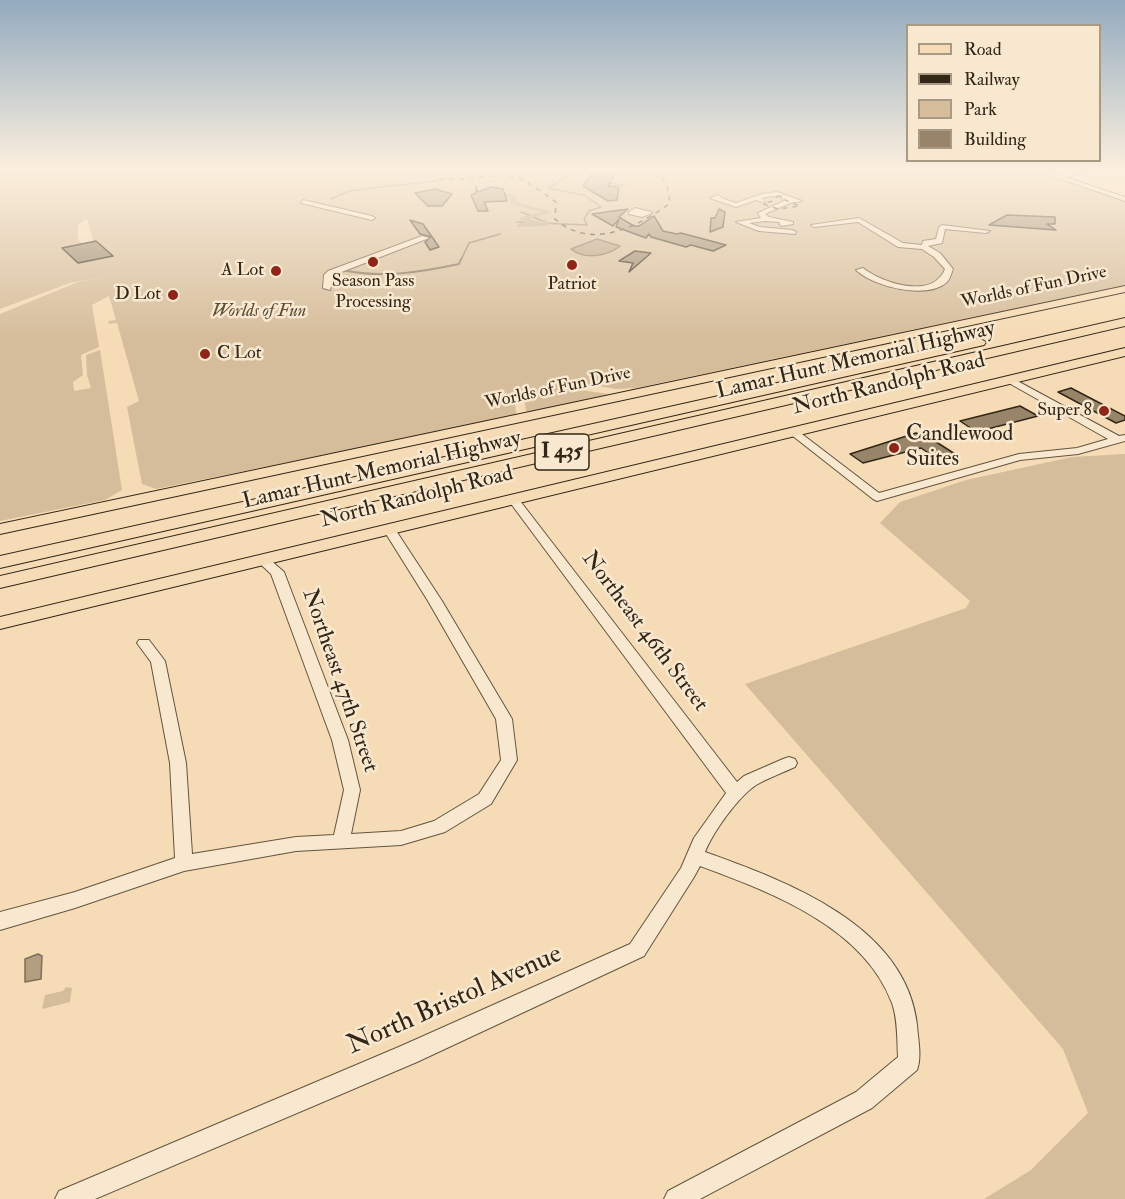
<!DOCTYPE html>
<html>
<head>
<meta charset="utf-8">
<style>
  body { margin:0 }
  #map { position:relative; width:1125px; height:1199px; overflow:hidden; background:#f6dcb6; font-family:"IM FELL Double Pica",serif }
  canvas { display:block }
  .legend { position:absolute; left:906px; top:24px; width:195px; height:138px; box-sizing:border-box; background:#f9e8d0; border:2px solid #a99a86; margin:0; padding:8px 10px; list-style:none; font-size:18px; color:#322616 }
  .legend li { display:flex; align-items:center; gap:12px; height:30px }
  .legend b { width:30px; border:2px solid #a99a86 }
</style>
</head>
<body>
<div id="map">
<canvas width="1125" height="1199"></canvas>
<ul class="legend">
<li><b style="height:8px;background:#f6dcb6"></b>Road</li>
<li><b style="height:8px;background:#322616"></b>Railway</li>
<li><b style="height:16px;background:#d5bd9b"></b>Park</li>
<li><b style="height:16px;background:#988569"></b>Building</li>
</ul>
</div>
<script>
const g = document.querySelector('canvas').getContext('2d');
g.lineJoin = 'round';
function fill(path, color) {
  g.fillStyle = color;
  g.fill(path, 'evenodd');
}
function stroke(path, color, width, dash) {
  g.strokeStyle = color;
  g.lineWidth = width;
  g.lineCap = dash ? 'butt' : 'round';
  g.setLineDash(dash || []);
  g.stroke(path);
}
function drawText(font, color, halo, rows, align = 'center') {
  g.font = font + ' "IM FELL Double Pica",serif';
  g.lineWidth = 5;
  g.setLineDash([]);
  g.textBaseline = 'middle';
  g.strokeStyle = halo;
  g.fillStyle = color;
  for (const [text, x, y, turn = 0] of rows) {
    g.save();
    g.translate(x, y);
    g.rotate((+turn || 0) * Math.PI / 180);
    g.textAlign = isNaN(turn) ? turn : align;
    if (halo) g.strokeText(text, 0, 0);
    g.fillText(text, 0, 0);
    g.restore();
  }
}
const green = new Path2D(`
  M0 170H1031L1125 201V285L636 388 615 389 594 385 573 389 609 394 533 412 526 411 524 399 515 401 516 414 512 417 156 489 142 484 127 407 139 401 117 323 109 324 108 321 116 320 109 296 92 305 99 347 81 355 83 375 73 382 74 391 91 388 87 375 86 355 100 350 122 490 105 500 0 521V314L78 282 104 277 70 283 0 309ZM87 219 99 259 78 263 63 248 83 244 78 239V225Z
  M1125 454V1199H984L1031 1170 1088 1113 1063 1049 745 684 966 608 970 601 880 523 900 502 966 480 1072 457Z
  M66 987 72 988 70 1002 42 1009 45 995 63 991Z`);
const water = new Path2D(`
  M597 239 620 246C609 255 586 261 571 249Z
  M38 954 42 956 41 979 25 982V959Z`);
const streamFar1 = new Path2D(`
  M607 182 625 186
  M331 199 349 191 441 180 469 170
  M521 212 543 221
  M517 222 587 225 584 219 589 211 601 207 584 195 548 188 569 175 565 170
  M461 260 469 243 500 234`);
const stream = new Path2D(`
  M347 271C385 278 421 272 459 264L461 259`);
const canal = new Path2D(`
  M502 194H515L516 202 549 211V213L529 219 543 222V220H547L550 224 547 226 517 227V225L526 221 520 220V218L541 212 511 204 510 197 502 198Z`);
const building = new Path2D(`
  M599 173 615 174 608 186 619 187 617 200 608 201 583 186 591 175Z
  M476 187 478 192 491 187 503 189 507 201 484 202 488 211H478L471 195 476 193Z
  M435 189 452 194 442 206H428L415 193Z
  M628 209 619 217 634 226H639L654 216 663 231 677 234 681 233 726 245 713 251 691 245 686 247 651 237 649 234 646 238 616 227 619 219 613 226 592 214Z
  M719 209 725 212 723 227 710 232 711 218H715Z
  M1007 215 1055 217V224H1047L1056 230 989 225Z
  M410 220 423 224 439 247 430 250 425 242 431 237 420 234Z
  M96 241 113 256 78 263 62 248Z
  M635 251 651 253 629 272 633 263 619 261Z
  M1071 388 1125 416V420L1116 423 1058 392Z
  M1020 406 1038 416 980 431H975L960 421Z
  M916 433 930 438 955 454 937 459 921 448 863 463 850 454Z`);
const minor = new Path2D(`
  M1035 170H1045L1058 175 1099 170 1065 177 1125 197V201Z
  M777 192 802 201 790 203 765 214 769 217 793 222V224L782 226 779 224 780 222 765 221 749 223 760 227 792 230 796 232 795 234 759 231 736 222 761 218 758 213 784 201 782 197 772 196 762 198 765 203 756 200 736 207 710 198 719 195 721 198 736 203 762 194Z
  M303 200 372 216 375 218 372 220 301 203Z
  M635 208 651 212 652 213 642 217 629 214V212Z
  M859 218 903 243 922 245 923 241 936 239 939 227 942 225 990 231 986 233 945 229 942 243 928 246 940 253 953 269C951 274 950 279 947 282 927 300 874 287 856 270L863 268C882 283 933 300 945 269L934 257 922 249 898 247 858 222 814 227 811 225Z
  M422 236 429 238 334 275 330 290 323 288 324 275 328 271Z
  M1010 377 1119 436 1125 435V441L1078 454 1020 460 877 501 873 499 789 433 790 431H798L879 493 1019 454 1077 448 1108 439 1007 382 1005 380Z
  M513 495 517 497 737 782 744 776 783 759 789 757 795 759 797 763 795 767C782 773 768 778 756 785 738 797 713 832 705 852 786 881 906 925 917 1025 918 1039 922 1057 917 1070L872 1108 700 1199H664L668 1191 856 1092 898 1057C897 1040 898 1020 892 1003 863 926 770 892 700 866L694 877 644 956 417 1062 95 1199H55L59 1191 401 1046 630 944 681 868 694 838 726 793 509 501 507 499 509 497Z
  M389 525 393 526 442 601 512 719 517 760 491 804 445 832 401 845 296 851 184 871 75 908 0 930V912L75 892 175 858 170 763 151 662 137 643 139 640H149L165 661 186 763 192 854 296 837 334 835 344 790 332 740 271 574 256 560 257 557H267L284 572 348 740 360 790 351 834 401 831 434 821 479 794 501 760 496 719 428 601 383 529Z`);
const major = new Path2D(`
  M1125 286V292L0 534V524Z
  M1125 348V356L0 629V617Z`);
const highway = new Path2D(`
  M1125 318V326L0 588V576Z
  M979 338 986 342 984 345 0 568V556Z`);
const rail = new Path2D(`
  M421 170C452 191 488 168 521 179 525 180 551 198 556 202L555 219C591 251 638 227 670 203L667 185 657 170
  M777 196H784L785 200 800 206 778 209 763 204 775 200Z`);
const markers = [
  [373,262,6,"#8f2418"],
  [572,265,6,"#8f2418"],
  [276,271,6,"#8f2418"],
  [173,295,6,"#8f2418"],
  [205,354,6,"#8f2418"],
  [1104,411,6,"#8f2418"],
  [894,448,6,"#8f2418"]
];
const farPoinames = [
  ["A Lot",264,271],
  ["Season Pass",373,282,"center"],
  ["Processing",373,303,"center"],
  ["Patriot",572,285,"center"],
  ["D Lot",161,295],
  ["C Lot",217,354,"left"],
  ["Super 8",1092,411]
];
const farStreetnames = [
  ["Worlds of Fun Drive",1034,288,-12],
  ["Worlds of Fun Drive",558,389,-12]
];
const farParknames = [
  ["Worlds of Fun",259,312]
];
const shields = [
  [562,452,54]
];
const shieldNames = [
  ["I 435",562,452]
];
const streetNames = [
  ["Lamar Hunt Memorial Highway",856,361,-13],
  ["North Randolph Road",889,385,-14],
  ["Lamar Hunt Memorial Highway",382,471,-13],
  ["North Randolph Road",417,498,-14],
  ["Northeast 46th Street",644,632,53],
  ["Northeast 47th Street",339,681,71]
];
const poiNames = [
  ["Candlewood",906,435],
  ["Suites",906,460]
];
const nearStreetnames = [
  ["North Bristol Avenue",455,1001,-24]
];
fill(green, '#d5bd9b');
fill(water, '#b39e80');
stroke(water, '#7f6e56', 1.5);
stroke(streamFar1, '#7f6e56', 1.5);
stroke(stream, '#7f6e56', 2);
fill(canal, '#b39e80');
fill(building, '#988569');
stroke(building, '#322616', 1.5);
stroke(minor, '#63543e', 2);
stroke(major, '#322616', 2);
stroke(highway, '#322616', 2);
fill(minor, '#f9e8d0');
fill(major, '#f6dcb6');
fill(highway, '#f6dcb6');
stroke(rail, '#322616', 1.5, [5, 5]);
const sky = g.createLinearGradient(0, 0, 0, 338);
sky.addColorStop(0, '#93abbe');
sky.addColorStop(0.5, '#fbefde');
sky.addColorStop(1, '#fbefde00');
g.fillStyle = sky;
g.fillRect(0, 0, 1125, 338);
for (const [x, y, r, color] of markers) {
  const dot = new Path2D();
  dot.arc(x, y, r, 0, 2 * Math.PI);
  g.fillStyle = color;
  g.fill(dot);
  stroke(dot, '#f9e8d0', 2);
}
drawText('18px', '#322616', '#f9e8d0', farPoinames, 'right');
drawText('18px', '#322616', '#f9e8d0', farStreetnames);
drawText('italic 18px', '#5b4c37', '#f9e8d0', farParknames);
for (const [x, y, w] of shields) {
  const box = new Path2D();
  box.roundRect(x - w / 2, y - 18, w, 36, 4.5);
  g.fillStyle = '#f9e8d0';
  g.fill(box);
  stroke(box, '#322616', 1.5);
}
drawText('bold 21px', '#322616', null, shieldNames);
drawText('22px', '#322616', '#f9e8d0', streetNames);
drawText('22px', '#322616', '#f9e8d0', poiNames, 'left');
drawText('27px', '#322616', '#f9e8d0', nearStreetnames);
</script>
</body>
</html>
